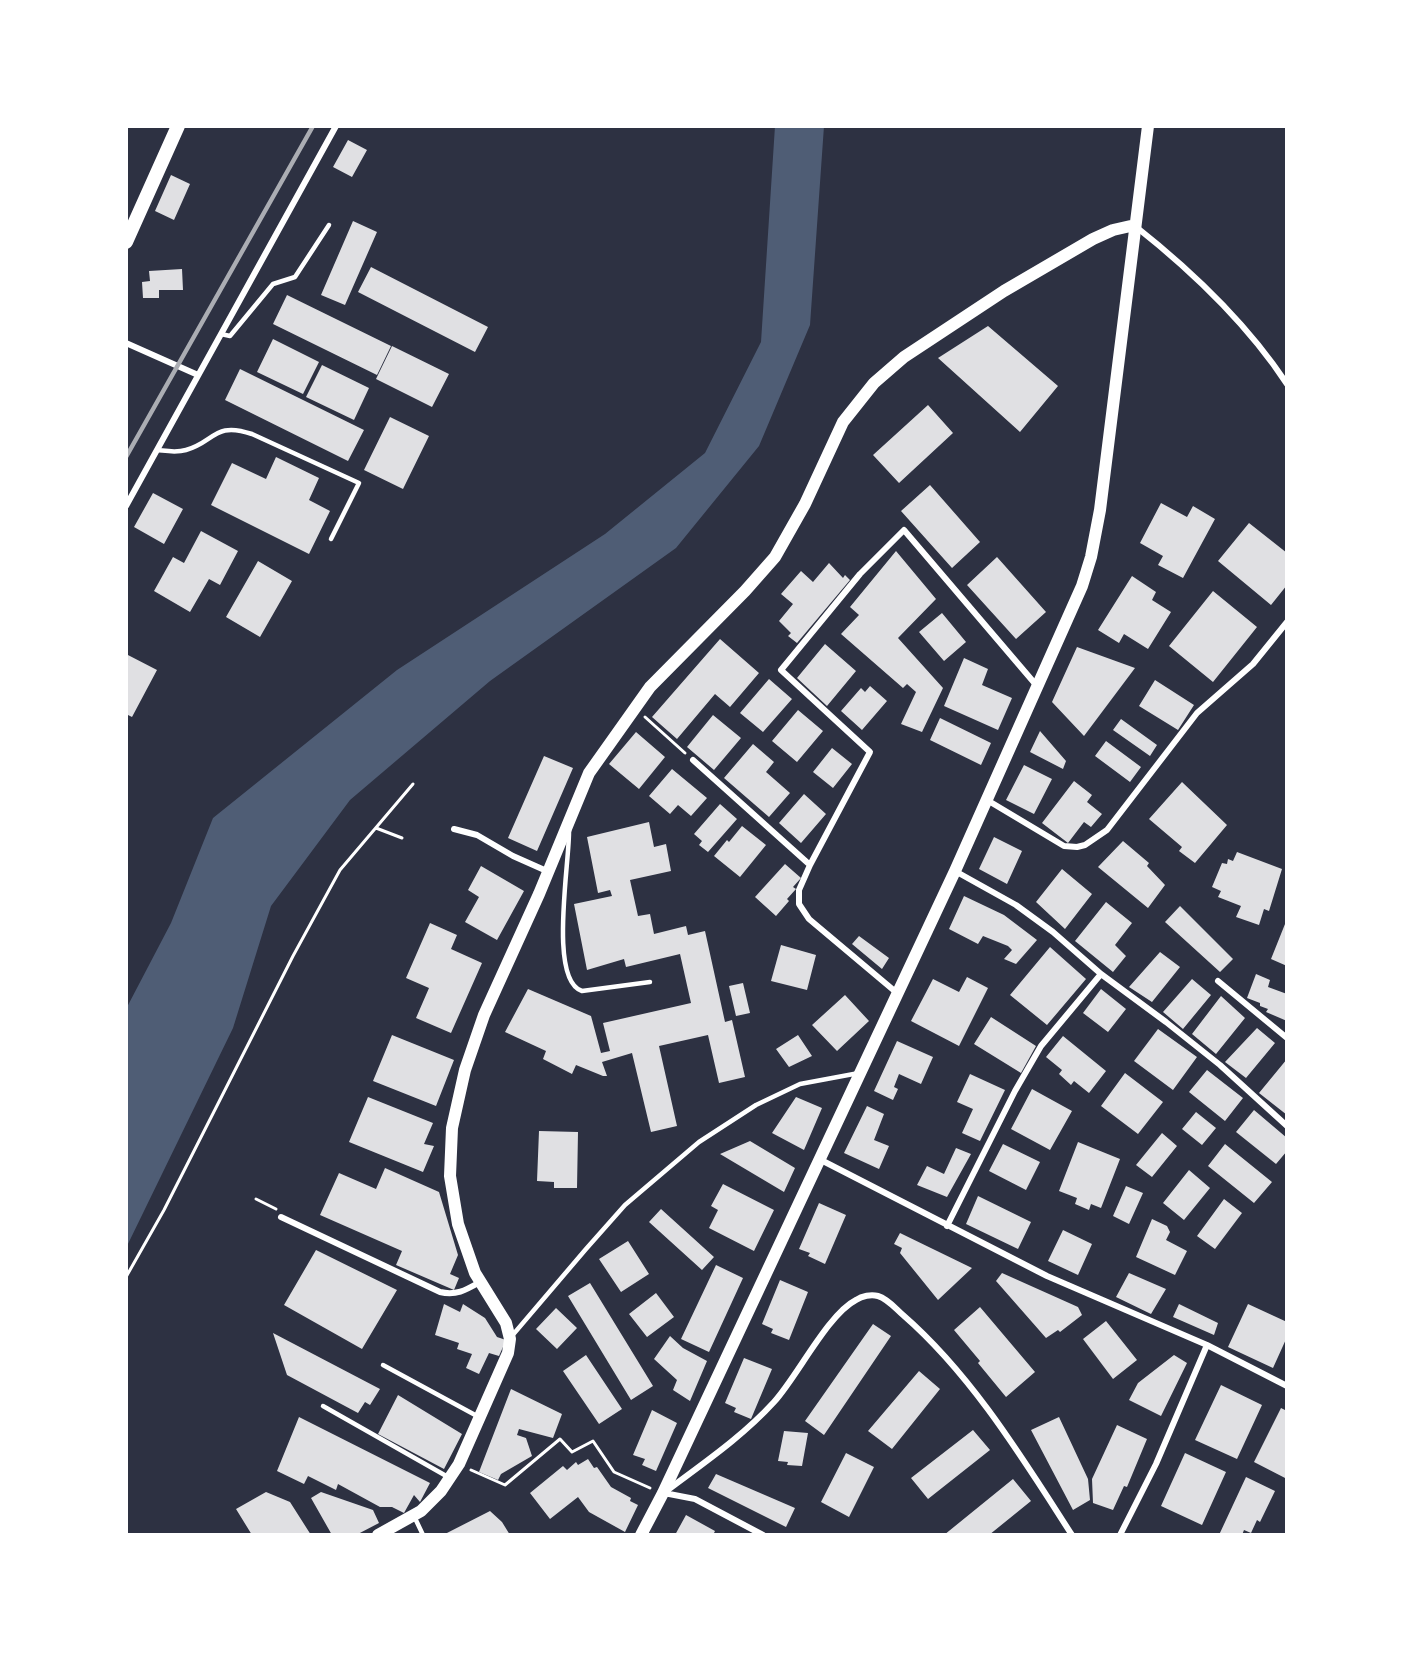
<!DOCTYPE html>
<html>
<head>
<meta charset="utf-8">
<style>
  body { margin:0 }
  #map { position:relative; width:1413px; height:1661px; overflow:hidden; background:#2d3142; font-family:"Playfair Display",serif }
  canvas { display:block }
  .frame { position:absolute; inset:0; border:128px solid #fff; pointer-events:none }
</style>
</head>
<body>
<div id="map">
<canvas width="1413" height="1661"></canvas>
<div class="frame"></div>
</div>
<script>
const g = document.querySelector('canvas').getContext('2d');
g.lineJoin = 'round';
function fill(path, color) {
  g.fillStyle = color;
  g.fill(path, 'evenodd');
}
function stroke(path, color, width, dash) {
  g.strokeStyle = color;
  g.lineWidth = width;
  g.lineCap = dash ? 'butt' : 'round';
  g.setLineDash(dash || []);
  g.stroke(path);
}
const water = new Path2D(`
  M775 126H824L810 325 759 446 676 548 490 681 350 800 271 906 233 1028 126 1248V1009L171 923 213 818 397 670 605 534 705 453 761 342Z`);
const building = new Path2D(`
  M348 140 367 150 352 177 333 167Z
  M171 175 190 184 174 220 155 211Z
  M353 221 377 232 345 305 321 295Z
  M371 267 488 327 475 352 358 292Z
  M182 269 183 290H159V298H143L142 282 150 281 149 271Z
  M287 295 391 346 377 375 273 324Z
  M988 326 1058 386 1020 432 938 358Z
  M273 339 319 362 303 394 257 372Z
  M392 346 449 374 432 407 376 379Z
  M322 365 369 388 354 420 306 397Z
  M240 369 364 430 348 461 225 400Z
  M928 405 953 433 899 483 873 455Z
  M390 417 429 436 403 489 364 470Z
  M276 457 319 478 309 500 330 511 309 554 211 505 232 463 266 479Z
  M930 485 980 542 952 568 901 511Z
  M153 493 183 509 164 544 134 527Z
  M1161 503 1187 517 1193 506 1215 519 1183 578 1158 565 1163 556 1140 543Z
  M1249 523 1287 553V585L1271 605 1218 561Z
  M201 531 238 551 220 585 209 579 190 612 154 591 173 557 184 563Z
  M896 551 936 599 898 638 943 688 922 732 901 724 916 692 907 684 903 688 841 634 859 615 850 607Z
  M997 557 1046 612 1016 639 967 585Z
  M258 561 292 581 260 637 226 617Z
  M829 563 843 578 845 575 850 580 797 643 788 636 791 633 779 621 793 604 781 594 801 571 813 582Z
  M1132 576 1156 592 1152 600 1171 612 1148 649 1124 634 1119 643 1098 630Z
  M1213 591 1257 627 1213 682 1169 646Z
  M942 613 966 642 944 661 919 632Z
  M720 639 759 673 730 707 715 694 677 739 652 717Z
  M825 644 856 671 827 706 797 678Z
  M1077 647 1135 668 1084 736 1052 702Z
  M126 654 157 670 132 717 126 714Z
  M964 658 988 669 982 685 1012 698 998 730 944 706Z
  M769 679 792 699 763 732 740 713Z
  M1155 680 1194 705 1178 730 1139 706Z
  M870 686 887 701 862 730 841 711 861 688 865 692Z
  M798 710 823 731 797 762 772 741Z
  M713 715 741 738 714 770 687 747Z
  M940 718 991 743 981 765 930 740Z
  M1121 719 1157 745 1150 756 1113 730Z
  M1040 731 1066 761 1063 769 1030 752Z
  M636 732 665 757 639 789 609 764Z
  M1106 741 1141 767 1130 782 1095 756Z
  M753 744 774 762 766 772 790 793 769 817 724 778Z
  M832 748 852 764 833 788 813 772Z
  M544 756 573 768 537 851 508 838Z
  M1024 765 1052 779 1034 814 1006 800Z
  M672 769 707 798 691 816 678 805 670 814 649 796Z
  M1074 781 1092 795 1087 802 1102 814 1091 827 1084 822 1068 843 1042 823Z
  M1182 782 1227 825 1195 863 1179 851 1182 847 1149 819Z
  M804 794 826 814 801 843 779 823Z
  M720 804 737 819 708 852 699 845 702 841 694 834Z
  M649 822 654 847 666 844 671 871 630 880 638 916 650 914 654 934 686 926 688 935 705 931 725 1022 732 1020 745 1077 719 1083 708 1035 659 1046 677 1126 651 1132 632 1053 602 1062 607 1076H603L576 1065 572 1074 543 1059 546 1051 505 1032 528 989 591 1016 601 1053 610 1051 603 1023 691 1003 680 954 626 967 624 959 587 970 574 904 612 896 610 890 598 893 587 837Z
  M742 826 766 845 740 877 714 856 727 840 729 842Z
  M994 837 1022 851 1007 884 979 869Z
  M1123 841 1149 863 1147 866 1165 885 1148 908 1098 867Z
  M1237 852 1282 869 1269 911 1264 909 1259 925 1236 917 1241 906 1218 897 1221 891 1212 887 1222 863 1227 864 1228 859 1233 861Z
  M785 864 801 878 793 887 796 889 787 899 789 901 776 916 755 897Z
  M481 866 524 891 497 940 465 922 479 897 468 890Z
  M1062 869 1092 894 1065 929 1036 902Z
  M964 896 1004 915 1037 940 1016 964 1004 959 1012 950 1008 946 983 936 978 944 949 929Z
  M1106 902 1132 923 1115 945 1126 956 1113 972 1075 941Z
  M1180 906 1233 959 1220 972 1165 922Z
  M1287 919V966L1271 959Z
  M430 923 457 935 451 949 482 963 451 1033 416 1018 429 988 406 978Z
  M859 936 889 958 882 969 852 944Z
  M781 945 816 955 807 990 771 981Z
  M1050 947 1086 979 1047 1025 1010 995Z
  M1160 952 1180 967 1152 1002 1129 987Z
  M1256 974 1270 980 1268 987 1287 994V1021L1266 1012 1268 1009 1260 1006V1003L1247 998Z
  M967 977 988 988 959 1046 911 1021 933 979 959 992Z
  M1192 979 1211 995 1183 1029 1163 1012Z
  M743 983 750 1013 736 1016 729 986Z
  M1101 989 1126 1009 1108 1032 1083 1013Z
  M845 995 869 1021 837 1051 812 1025Z
  M1221 996 1245 1018 1216 1054 1192 1034Z
  M991 1017 1036 1046 1021 1073 974 1044Z
  M1257 1028 1275 1043 1246 1078 1225 1062Z
  M1158 1029 1197 1057 1173 1090 1134 1061Z
  M392 1035 454 1060 436 1106 373 1081Z
  M798 1035 812 1056 789 1067 776 1049Z
  M1063 1036 1106 1071 1089 1093 1074 1081 1071 1085 1059 1074 1062 1070 1046 1057Z
  M897 1041 933 1057 921 1084 899 1074 894 1087 898 1089 893 1100 874 1091Z
  M1287 1059V1115L1259 1093Z
  M1207 1070 1243 1098 1225 1121 1189 1092Z
  M1125 1073 1163 1102 1138 1134 1101 1106Z
  M970 1074 1005 1090 980 1141 962 1133 973 1109 957 1102Z
  M1032 1089 1072 1111 1050 1150 1011 1129Z
  M368 1097 433 1123 424 1144 434 1146 423 1172 349 1142Z
  M796 1097 822 1108 804 1150 772 1133Z
  M867 1106 884 1114 874 1140 889 1146 879 1169 844 1153Z
  M1254 1110 1287 1138V1151L1276 1164 1236 1132Z
  M1196 1112 1216 1128 1202 1145 1182 1129Z
  M539 1131 578 1132 577 1188H554V1182L537 1181Z
  M1162 1133 1177 1146 1152 1177 1136 1165Z
  M750 1141 795 1168 784 1192 720 1154Z
  M1078 1142 1120 1159 1101 1208 1091 1204 1089 1210 1075 1204 1077 1198 1059 1191Z
  M1003 1144 1040 1162 1026 1190 989 1171Z
  M1225 1144 1272 1182 1254 1203 1208 1166Z
  M956 1148 971 1154 947 1197 917 1185 927 1166 944 1174Z
  M385 1168 439 1192 458 1255 450 1274 459 1278 454 1290 396 1265 402 1251 320 1215 339 1173 376 1189Z
  M1189 1170 1210 1188 1184 1220 1163 1203Z
  M723 1184 774 1210 754 1251 709 1228 718 1210 711 1206Z
  M1126 1186 1143 1193 1129 1224 1113 1216Z
  M978 1196 1031 1222 1018 1249 966 1224Z
  M1224 1199 1242 1213 1215 1249 1197 1236Z
  M819 1203 846 1215 825 1264 808 1256 810 1253 799 1249Z
  M661 1209 714 1257 702 1270 649 1222Z
  M1152 1219 1167 1226 1170 1232 1166 1240 1187 1251 1175 1275 1136 1257Z
  M1063 1230 1092 1244 1078 1275 1048 1261Z
  M900 1233 972 1268 938 1300 900 1253 902 1248 894 1244Z
  M628 1241 649 1274 621 1292 599 1259Z
  M316 1250 397 1290 362 1349 284 1305Z
  M716 1265 743 1278 709 1352 681 1339Z
  M1002 1273 1078 1307 1082 1315 1060 1332 1058 1330 1046 1338 996 1281Z
  M1129 1273 1166 1289 1151 1314 1116 1297Z
  M780 1280 808 1292 789 1340 771 1333 773 1329 762 1324Z
  M590 1283 653 1386 631 1400 568 1296Z
  M656 1293 674 1317 647 1337 629 1314Z
  M444 1304 460 1312 463 1304 485 1318 497 1337 506 1340 499 1356 489 1353 479 1374 466 1368 472 1354 457 1349 459 1343 435 1335Z
  M1179 1304 1218 1323 1214 1335 1173 1317Z
  M1248 1304 1287 1322V1337L1273 1368 1228 1347Z
  M980 1307 1035 1372 1006 1397 978 1363 980 1361 954 1330Z
  M556 1308 577 1328 557 1349 536 1329Z
  M1106 1321 1137 1360 1113 1379 1083 1339Z
  M873 1324 891 1336 824 1435 805 1421Z
  M273 1333 380 1389 370 1405 365 1402 358 1413 287 1375Z
  M670 1336 683 1348 707 1361 690 1401 673 1390 677 1380 654 1359Z
  M586 1355 622 1409 599 1424 563 1371Z
  M1174 1355 1187 1363 1161 1416 1129 1400 1138 1383Z
  M744 1358 772 1369 751 1419 734 1412 736 1408 725 1403Z
  M919 1371 940 1389 892 1449 868 1431Z
  M1221 1385 1262 1405 1237 1459 1195 1440Z
  M511 1389 562 1414 553 1438 519 1429 517 1435 526 1438 532 1456 501 1474 498 1480 479 1472Z
  M398 1395 462 1434 444 1469 378 1434Z
  M1281 1408 1287 1411V1479L1254 1462Z
  M652 1410 677 1423 656 1471 642 1465 645 1459 633 1455Z
  M299 1417 430 1483 420 1502 414 1495 404 1513 392 1507H380L338 1484 336 1490 308 1476 304 1484 277 1471Z
  M1059 1417 1088 1479 1090 1500 1073 1510 1031 1430Z
  M1117 1425 1147 1439 1127 1487 1124 1486 1113 1510 1093 1503 1092 1479Z
  M973 1430 990 1450 928 1499 911 1478Z
  M784 1431 808 1433 802 1466 787 1465 788 1462 778 1461Z
  M846 1453 874 1467 849 1517 821 1502Z
  M1185 1453 1226 1472 1202 1525 1161 1506Z
  M588 1459 594 1468 597 1467 611 1487 631 1498 630 1501 638 1505 625 1532 589 1512 578 1497 550 1519 530 1493 563 1466 567 1470 576 1462 578 1465Z
  M716 1474 795 1508 786 1527 708 1488Z
  M1246 1477 1275 1491 1260 1522 1257 1520 1251 1533 1244 1530 1242 1535H1219Z
  M1013 1479 1031 1501 989 1535H944Z
  M266 1492 290 1502 311 1535H252L236 1509Z
  M321 1492 373 1510 379 1523 356 1535H332L311 1498Z
  M490 1511 502 1522 510 1535H443Z
  M686 1515 715 1531 713 1535H675Z`);
const path = new Path2D(`
  M645 717 685 753
  M376 828 402 838
  M256 1199 276 1209
  M126 1277 164 1210 293 956 340 870 413 784
  M471 1470 505 1485 560 1439 572 1452 593 1441 614 1472 650 1488`);
const service = new Path2D(`
  M221 334 230 336 273 284 295 277 329 225
  M157 450C167 451 176 453 186 450 215 442 214 421 252 434L359 483 331 539
  M569 830C570 861 548 980 582 991L650 982
  M511 1337 586 1249 625 1205 699 1142 756 1105 800 1084 859 1073
  M383 1365 477 1416
  M323 1406 448 1477
  M414 1516 423 1535`);
const minor = new Path2D(`
  M1135 226C1192 271 1246 322 1287 384
  M126 343 198 375
  M126 506 336 126
  M693 760 810 865
  M987 800 1064 846 1077 847 1085 845 1107 830 1197 713 1253 664 1287 622
  M454 829 477 835 513 856 549 872
  M955 871 1016 905 1053 932 1101 974 1166 1022 1220 1065 1287 1126
  M1218 981 1287 1038
  M897 993 809 919 799 904V890L810 865 870 752 781 670 860 574 904 530 1037 686
  M821 1160 1047 1276 1207 1345 1287 1386
  M281 1217 440 1292C456 1296 466 1290 480 1282
  M947 1226 1015 1091 1041 1046 1101 974
  M669 1489C705 1462 743 1436 774 1402 797 1377 828 1314 856 1300 862 1296 871 1294 878 1296 888 1299 896 1309 903 1315 972 1375 1023 1459 1072 1535
  M664 1493 695 1499 763 1535
  M1120 1535 1156 1464 1207 1345`);
const secondary = new Path2D(`
  M378 1535 421 1511 441 1491 459 1464 508 1353 510 1339 506 1323 475 1273 458 1224 450 1176 452 1128 465 1070 484 1015 539 894 589 773 650 687 745 591 775 557 805 504 843 422 874 383 904 357 1004 291 1093 239 1113 230 1135 225
  M641 1535 663 1493 955 871 1082 586 1091 557 1100 510 1148 126`);
const primary = new Path2D(`
  M126 242 178 126`);
const rail = new Path2D(`
  M126 457 313 126`);
fill(water, '#4f5d75');
fill(building, '#e0e0e3');
stroke(path, '#fff', 3);
stroke(service, '#fff', 4.5);
stroke(minor, '#fff', 6);
stroke(secondary, '#fff', 12);
stroke(primary, '#fff', 14);
stroke(rail, '#abadb3', 4.5);
</script>
</body>
</html>
